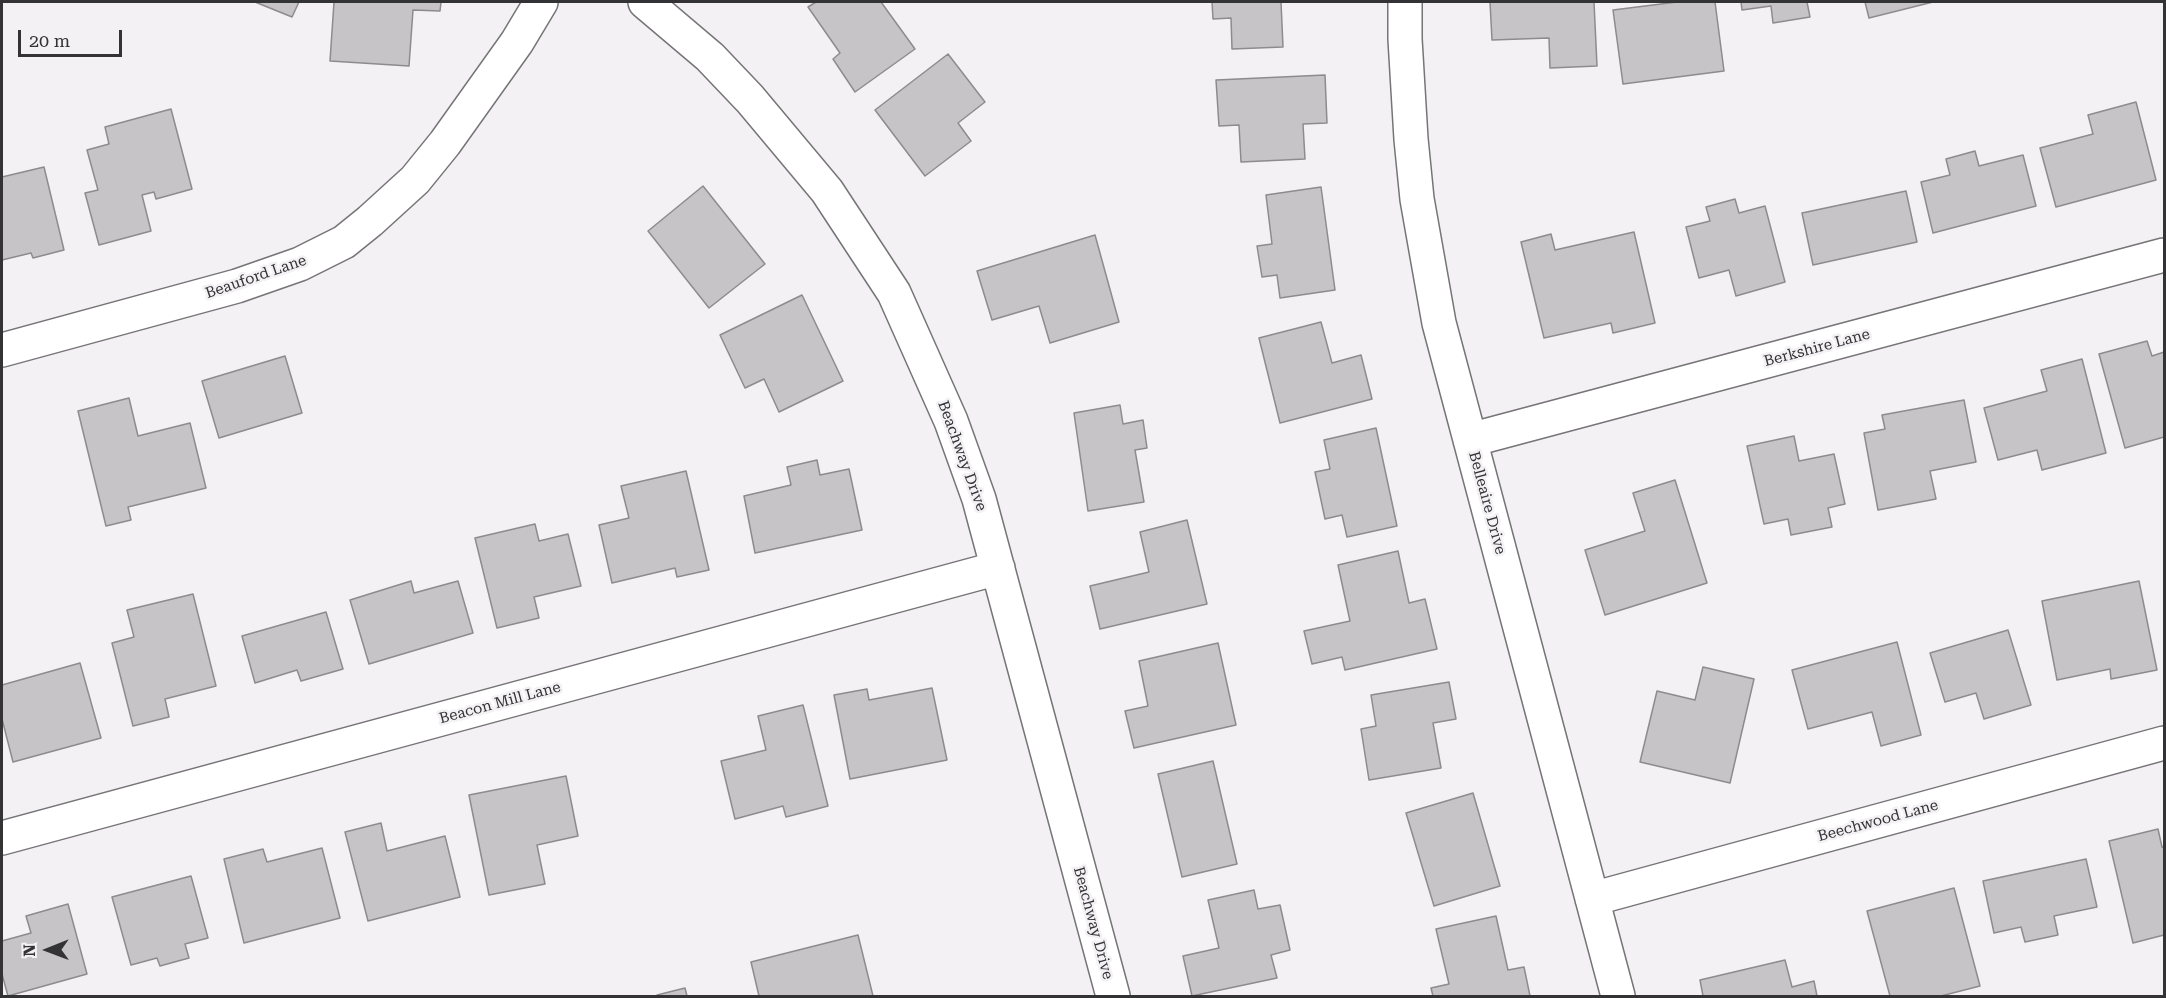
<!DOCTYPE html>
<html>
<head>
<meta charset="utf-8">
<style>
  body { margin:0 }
  #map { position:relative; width:2166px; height:998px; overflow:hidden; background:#f3f1f4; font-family:"Roboto Serif",serif }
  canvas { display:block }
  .frame { position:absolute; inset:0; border:3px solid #333234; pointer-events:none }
  .north { position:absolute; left:18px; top:920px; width:60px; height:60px; -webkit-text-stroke:4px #f3f1f4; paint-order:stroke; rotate:269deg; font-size:16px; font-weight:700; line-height:24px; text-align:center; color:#333234 }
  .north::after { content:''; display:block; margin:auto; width:21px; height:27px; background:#333234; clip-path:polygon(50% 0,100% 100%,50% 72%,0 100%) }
  .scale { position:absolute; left:18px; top:30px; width:104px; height:27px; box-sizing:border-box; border:3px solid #333234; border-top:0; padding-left:8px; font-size:18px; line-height:21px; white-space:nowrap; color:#333234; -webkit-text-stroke:4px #f3f1f4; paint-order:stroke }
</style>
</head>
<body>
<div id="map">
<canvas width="2166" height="998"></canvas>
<div class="frame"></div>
<div class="north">N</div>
<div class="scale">20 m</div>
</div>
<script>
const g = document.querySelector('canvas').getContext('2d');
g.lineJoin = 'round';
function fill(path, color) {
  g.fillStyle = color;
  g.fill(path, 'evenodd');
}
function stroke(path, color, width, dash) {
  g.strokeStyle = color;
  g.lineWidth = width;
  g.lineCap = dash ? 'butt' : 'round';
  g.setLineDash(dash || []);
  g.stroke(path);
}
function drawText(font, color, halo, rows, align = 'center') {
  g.font = font + ' "Roboto Serif",serif';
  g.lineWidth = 5;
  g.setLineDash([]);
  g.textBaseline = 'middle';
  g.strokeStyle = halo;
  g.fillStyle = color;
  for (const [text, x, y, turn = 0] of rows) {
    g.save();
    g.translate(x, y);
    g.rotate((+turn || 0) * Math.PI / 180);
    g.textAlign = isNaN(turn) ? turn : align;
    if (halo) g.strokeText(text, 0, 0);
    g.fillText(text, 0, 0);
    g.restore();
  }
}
const building = new Path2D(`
  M255 2H299L292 17Z
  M334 2H441L440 11 413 10 409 66 330 61Z
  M816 2H881L915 49 855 92 833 59 840 53 808 7Z
  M1212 2H1281L1283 47 1232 49 1231 18 1213 19Z
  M1490 2H1594L1597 66 1550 68 1549 38 1492 40Z
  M1677 2H1715L1724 71 1623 84 1613 10Z
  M1741 2H1807L1810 17 1773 23 1771 6 1742 10Z
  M1865 2H1933L1869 18Z
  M948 54 985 102 958 123 971 141 925 176 875 110Z
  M1325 75 1327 123 1303 124 1305 159 1241 162 1239 125 1219 126 1216 80Z
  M2136 102 2156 180 2056 207 2040 148 2093 134 2088 115Z
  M171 109 192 189 156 199 154 192 142 195 151 231 99 245 85 193 98 190 87 150 109 144 105 127Z
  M1975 151 1979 166 2023 155 2036 206 1933 233 1921 182 1950 175 1946 159Z
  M44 167 64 250 33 258 31 253 2 260V177Z
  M703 186 765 264 709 308 648 231Z
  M1321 187 1335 290 1280 298 1277 275 1262 277 1257 246 1272 244 1266 195Z
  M1906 191 1917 242 1813 265 1802 213Z
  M1735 199 1739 213 1765 206 1785 282 1736 296 1729 270 1699 278 1686 227 1710 221 1706 207Z
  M1634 232 1655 323 1613 333 1611 323 1544 338 1521 242 1551 234 1555 250Z
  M1095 235 1119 322 1050 343 1039 306 992 320 977 271Z
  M802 295 843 381 779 412 764 379 745 388 720 335Z
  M1321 322 1332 363 1361 355 1372 399 1280 423 1259 338Z
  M2147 341 2152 356 2164 352V437L2125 448 2099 354Z
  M285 356 302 413 219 438 202 381Z
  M2082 359 2106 453 2042 470 2037 450 1998 460 1984 408 2047 391 2041 370Z
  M129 398 138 436 190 423 206 488 128 507 131 520 106 526 78 411Z
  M1964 400 1976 462 1930 471 1936 499 1878 510 1864 433 1885 429 1882 415Z
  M1120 405 1123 424 1143 420 1147 448 1135 450 1144 502 1088 511 1074 413Z
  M1376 428 1397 526 1347 537 1342 515 1325 519 1315 472 1330 469 1324 440Z
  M1794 436 1799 461 1834 454 1845 504 1828 508 1832 527 1791 535 1788 519 1764 524 1747 446Z
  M817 460 820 475 849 469 862 530 755 553 744 496 791 485 787 467Z
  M686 471 709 570 677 577 675 568 612 583 599 525 629 518 621 486Z
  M1675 480 1707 583 1605 615 1585 550 1645 531 1633 493Z
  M1187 520 1207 604 1100 629 1090 586 1149 572 1140 532Z
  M535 524 539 541 568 534 581 586 534 597 539 618 497 628 475 538Z
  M1398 551 1409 603 1425 599 1437 649 1345 670 1342 657 1312 664 1304 631 1350 621 1338 565Z
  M411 581 414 593 458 581 473 633 369 664 350 600Z
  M2139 581 2157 670 2111 679 2110 669 2057 680 2042 601Z
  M193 594 216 686 165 699 169 717 133 726 112 643 134 637 127 610Z
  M326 612 343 669 301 681 297 670 255 683 242 636Z
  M2008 630 2031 705 1984 719 1976 693 1945 702 1930 653Z
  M1897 642 1921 735 1881 746 1872 712 1808 729 1792 670Z
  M1218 643 1236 725 1134 748 1125 711 1148 706 1139 661Z
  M80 663 101 738 13 762 2 719V685Z
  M1703 667 1754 679 1730 783 1640 762 1657 691 1695 700Z
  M1449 682 1456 719 1433 723 1441 768 1369 780 1361 729 1376 726 1371 695Z
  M932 688 947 760 850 779 834 695 867 689 869 700Z
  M803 705 828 806 786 817 783 806 735 819 721 761 766 750 758 716Z
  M1213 761 1237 864 1182 877 1158 774Z
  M566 776 578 836 537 845 545 884 489 895 469 795Z
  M1473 793 1500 886 1434 906 1406 813Z
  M381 823 387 851 445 836 460 897 368 921 345 832Z
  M2158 829 2162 847H2164V935L2133 943 2109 841Z
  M322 848 340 918 244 943 224 859 263 849 267 862Z
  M2086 859 2097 907 2054 916 2058 935 2025 942 2021 927 1994 933 1983 881Z
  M191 876 208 938 185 944 189 958 160 966 157 958 131 965 112 897Z
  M1954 888 1980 986 1941 996H1890L1867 911Z
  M1254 890 1258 909 1280 905 1290 950 1271 955 1277 978 1192 996 1183 956 1219 948 1208 900Z
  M68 904 87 974 8 996 2 974V941L31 933 26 916Z
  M1496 916 1508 970 1524 967 1530 996H1433L1431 988 1449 984 1436 929Z
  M858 935 873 996H759L751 962Z
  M1785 960 1792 987 1814 981 1817 996H1703L1700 980Z
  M685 988 687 996H658L657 995Z`);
const minor = new Path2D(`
  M645 2 710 57 750 99 827 191 894 293 951 421 979 499 1113 996
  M1405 2V39L1411 139 1417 199 1439 323 1618 996
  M2 350 237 286 300 264 344 242 370 221 415 180 445 143 517 42 541 2
  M1470 440 2164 255
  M2 838 998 568
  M1592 899 2164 743`);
const streetNames = [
  ["Beauford Lane",256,277,-19],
  ["Berkshire Lane",1817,348,-15],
  ["Beachway Drive",962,456,70],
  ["Belleaire Drive",1487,503,75],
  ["Beacon Mill Lane",500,703,-15],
  ["Beechwood Lane",1878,821,-15],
  ["Beachway Drive",1093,923,75]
];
fill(building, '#c6c4c7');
stroke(building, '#8d8b8e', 1.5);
stroke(minor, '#767477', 36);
stroke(minor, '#fff', 33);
drawText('15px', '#333234', '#f3f1f4', streetNames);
</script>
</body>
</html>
